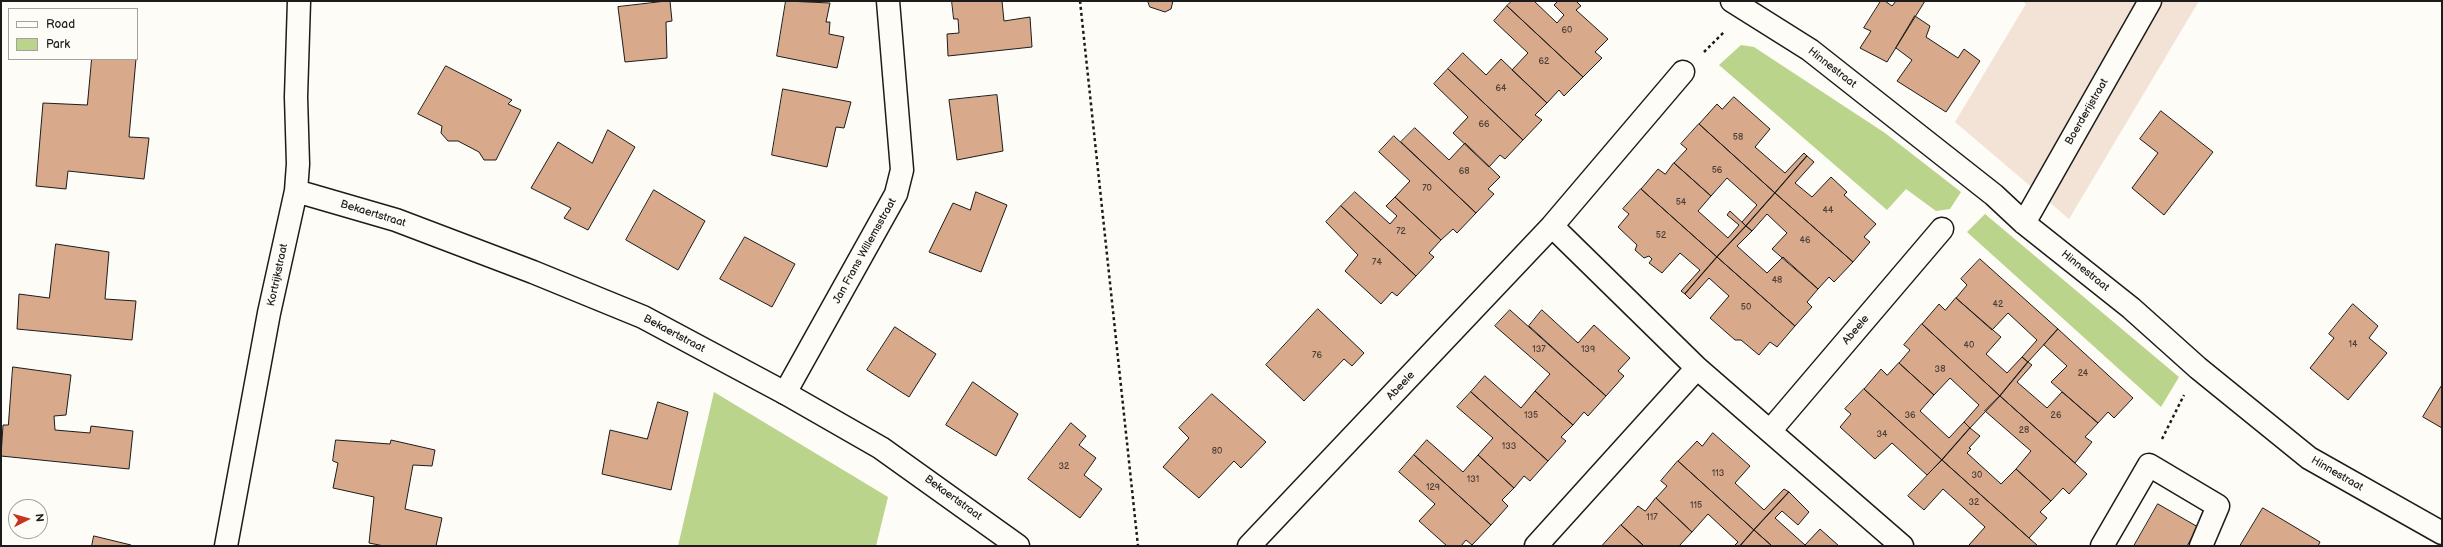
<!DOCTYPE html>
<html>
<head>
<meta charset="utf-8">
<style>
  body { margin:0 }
  #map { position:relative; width:2443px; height:547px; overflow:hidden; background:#fdfcf7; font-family:"Balsamiq Sans",sans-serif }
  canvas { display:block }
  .frame { position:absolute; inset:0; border:2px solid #1c1c1c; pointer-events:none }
  .legend { position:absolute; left:8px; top:8px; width:130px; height:52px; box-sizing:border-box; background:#fdfcf7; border:1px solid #a3a29f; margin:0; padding:5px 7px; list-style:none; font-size:12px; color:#1c1c1c }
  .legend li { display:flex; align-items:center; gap:8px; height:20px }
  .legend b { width:20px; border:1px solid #a3a29f }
  .north { position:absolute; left:8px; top:499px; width:40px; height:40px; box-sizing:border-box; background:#fdfcf7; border:1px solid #a3a29f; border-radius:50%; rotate:84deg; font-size:11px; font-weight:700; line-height:16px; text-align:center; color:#1c1c1c }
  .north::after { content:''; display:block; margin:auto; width:14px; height:18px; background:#c8321e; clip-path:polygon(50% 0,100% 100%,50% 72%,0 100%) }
</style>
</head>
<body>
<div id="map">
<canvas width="2443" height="547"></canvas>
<div class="frame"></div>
<ul class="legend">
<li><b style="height:5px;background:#fdfcf7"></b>Road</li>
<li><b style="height:11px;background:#bbd48b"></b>Park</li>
</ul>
<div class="north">N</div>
</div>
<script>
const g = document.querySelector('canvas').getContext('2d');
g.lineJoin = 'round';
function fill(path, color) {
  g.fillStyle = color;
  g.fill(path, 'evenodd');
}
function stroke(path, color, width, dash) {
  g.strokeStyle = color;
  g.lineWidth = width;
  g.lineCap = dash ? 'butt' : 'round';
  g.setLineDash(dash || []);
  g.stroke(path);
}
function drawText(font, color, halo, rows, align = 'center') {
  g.font = font + ' "Balsamiq Sans",sans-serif';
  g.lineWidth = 3;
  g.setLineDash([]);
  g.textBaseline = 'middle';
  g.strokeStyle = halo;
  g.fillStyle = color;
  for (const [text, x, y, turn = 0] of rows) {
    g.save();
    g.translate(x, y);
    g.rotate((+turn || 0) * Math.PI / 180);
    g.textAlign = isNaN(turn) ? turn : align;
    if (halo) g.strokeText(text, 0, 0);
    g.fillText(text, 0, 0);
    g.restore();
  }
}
const built = new Path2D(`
  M2022 1H2199L2069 219 1955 122 2026 4Z`);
const green = new Path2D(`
  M1741 45 1754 47 1885 133 1961 192 1950 209 1936 211 1906 189 1887 210 1719 65Z
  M1985 214 2179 377 2161 407 1967 232Z
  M714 392 888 497 876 546H678Z`);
const building = new Path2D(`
  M670 1 672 21 666 22 667 58 625 62 618 7Z
  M786 1 830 3 826 22H830L829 34 844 37 837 68 777 56Z
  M952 1H1002L1004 21 1030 17 1032 47 948 56 947 34 959 33 958 19H954Z
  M1148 1H1173L1171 9 1165 12 1150 7Z
  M1512 1H1534L1557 23 1564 15 1554 5 1558 1H1576L1581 6 1576 10 1608 39 1595 52 1602 58 1583 77 1507 6Z
  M1881 1H1885L1892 6 1896 1H1925L1887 62 1860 48 1871 31 1864 28Z
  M1507 6 1583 77 1564 96 1559 90 1547 103 1512 70 1528 53 1494 21Z
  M1915 16 1930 26 1926 37 1958 58 1964 49 1980 61 1946 112 1897 81 1912 60 1896 48Z
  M1463 53 1486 75 1501 59 1547 103 1535 115 1542 120 1523 140 1448 69Z
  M92 59H136L129 137 149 138 144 179 68 171 66 189 36 186 43 103 87 105Z
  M446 66 512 100 508 104 521 110 496 160H484L479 152 458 141H448L441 133 442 126 418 114Z
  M1448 69 1523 140 1505 159 1500 155 1489 167 1453 133 1468 117 1434 84Z
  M783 89 851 102 844 128 836 127 827 167 772 155Z
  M997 95 1003 151 957 160 949 100Z
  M1734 97 1770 129 1755 147 1785 173 1804 153 1807 156 1775 193 1699 124 1717 104 1722 109Z
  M2161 111 2213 152 2164 215 2132 188 2158 153 2140 139Z
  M1699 124 1775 193 1746 226 1742 222 1757 205 1727 178 1711 196 1674 163 1687 149 1681 144Z
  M1415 128 1449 160 1465 143 1500 177 1488 189 1494 194 1476 213 1401 142Z
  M608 130 635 147 588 230 564 218 571 208 531 188 558 142 592 163Z
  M1394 136 1476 213 1457 233 1453 229 1441 240 1395 197 1410 181 1379 152Z
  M1807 156 1814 162 1795 183 1812 197 1831 177 1847 192 1844 195 1876 224 1864 237 1870 242 1853 262 1775 193Z
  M1674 163 1711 196 1698 211 1728 238 1739 225 1727 215 1730 211 1746 226 1717 257 1641 189 1658 169 1665 174Z
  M1641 189 1717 257 1685 294 1681 291 1700 270 1680 253 1662 273 1649 263 1652 259 1649 256 1644 258 1635 250 1637 245 1618 227 1629 214 1623 209Z
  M654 190 705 221 678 270 626 240Z
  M976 192 1007 205 981 272 929 252 953 203 970 210Z
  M1355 192 1390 224 1397 216 1386 206 1395 197 1441 240 1429 253 1434 257 1416 276 1341 206Z
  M1775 193 1853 262 1834 282 1829 277 1818 289 1772 249 1787 233 1767 214 1752 231 1746 226Z
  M1341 206 1416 276 1397 296 1392 292 1381 304 1345 271 1358 255 1326 222Z
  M1746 226 1752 231 1737 246 1767 273 1783 257 1818 289 1807 302 1812 307 1795 326 1717 257Z
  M745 237 795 264 772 307 720 279Z
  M56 244 109 252 105 299 136 301 132 340 17 329 19 294 49 298Z
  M1717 257 1795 326 1777 347 1770 342 1759 355 1741 340H1735L1710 318 1729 296 1709 278 1690 299 1685 294Z
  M1980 259 2058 329 2028 362 2022 357 2037 340 2008 313 1992 330 1956 298 1967 285 1961 279Z
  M1956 298 2001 337 1986 354 2007 373 2022 357 2028 362 2000 396 1922 324 1939 304 1945 310Z
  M2353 304 2378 326 2369 338 2387 353 2348 400 2310 368 2334 338 2329 334Z
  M1318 309 1364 353 1352 366 1344 359 1304 401 1266 365Z
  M1510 310 1606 396 1588 416 1584 412 1573 425 1535 391 1550 374 1495 326Z
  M1542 310 1578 343 1594 325 1630 358 1618 371 1624 376 1606 396 1529 326Z
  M1922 324 2000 396 1970 428 1964 422 1979 405 1950 378 1934 395 1899 363 1910 350 1904 345Z
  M895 327 936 354 909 397 867 370Z
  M2058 329 2133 398 2114 418 2108 412 2098 423 2051 382 2067 366 2044 345Z
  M2028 362 2032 365 2017 382 2047 408 2062 392 2098 423 2085 437 2092 442 2075 463 2000 396Z
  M1899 363 1934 395 1920 411 1949 438 1964 422 1970 428 1942 460 1864 389 1881 369 1887 375Z
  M13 367 71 375 66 415 54 416 55 430 90 433 91 426 133 431 129 469 1 456 3 425H8Z
  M1485 376 1521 408 1535 391 1573 425 1561 437 1566 441 1548 461 1471 392Z
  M973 382 1018 414 996 456 946 425Z
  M2442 385V428L2423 417Z
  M1864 389 1942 460 1927 475 1892 443 1875 459 1840 427 1851 414 1845 409Z
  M1471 392 1548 461 1530 481 1524 476 1514 488 1478 455 1493 438 1457 407Z
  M1212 394 1266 442 1241 468 1234 461 1199 498 1163 467 1189 438 1179 428Z
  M2000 396 2087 474 2069 494 2063 488 2051 501 2016 469 2031 451 1985 411Z
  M658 402 688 412 671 490 602 474 610 430 647 439Z
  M1071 423 1086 436 1079 445 1096 458 1084 475 1102 489 1080 518 1028 479Z
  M1970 428 1980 436 1969 448 1971 449 1967 453 2001 484 2016 469 2051 501 2040 512 2047 518 2029 538 1942 460Z
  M1713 433 1750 466 1735 483 1764 510 1784 489 1789 492 1754 530 1678 461 1697 441 1702 446Z
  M336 440 390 444 391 440 435 450 432 466 413 465 405 509 442 518 436 546H384L369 543 374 497 333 488 338 463 333 461Z
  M1427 440 1463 472 1478 455 1514 488 1502 500 1508 506 1491 525 1414 455Z
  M1414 455 1491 525 1472 545 1466 540 1461 546H1447L1419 521 1435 504 1399 472Z
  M1942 460 2029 538 2038 546H1971L1969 545 1985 527 1943 489 1924 510 1908 496Z
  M1678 461 1754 530 1740 546H1734L1738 542 1708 514 1692 532 1656 498 1667 486 1661 481Z
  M1789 492 1809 512 1798 525 1782 511 1775 518 1805 545 1820 529 1839 546H1772L1754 530Z
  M1656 498 1692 532 1679 546H1644L1621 525 1638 506 1645 511Z
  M2158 504 2198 527 2187 546H2134Z
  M2263 508 2320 542 2318 546H2240Z
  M1621 525 1644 546H1602Z
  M1754 530 1772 546H1740Z
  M94 536 131 545 130 546H92Z`);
const path = new Path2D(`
  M1080 1 1138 546
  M1704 52 1725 31
  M2162 439 2184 395`);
const street = new Path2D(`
  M1732 1 1810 50 1994 195 2024 223 2131 308 2198 368 2309 458 2442 533
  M2024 223 2150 1
  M1552 226 1697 368 1902 546
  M785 393 896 194 902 170 888 1
  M1770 431 1942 229
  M1249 546 1552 226 1683 72
  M1536 546 1697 368
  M2102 546 2149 465 2218 506 2201 546`);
const secondary = new Path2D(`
  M296 191 396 220 533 272 643 317 785 393 881 448 1018 546
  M226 546 269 313 296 191 298 164 296 97 299 1`);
const numberNames = [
  ["60",1567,31],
  ["62",1544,62],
  ["64",1501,89],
  ["66",1484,125],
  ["58",1738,138],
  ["56",1717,171],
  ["68",1464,172],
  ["70",1427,189],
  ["54",1681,203],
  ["44",1828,211],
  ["72",1401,232],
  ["52",1661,236],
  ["46",1805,241],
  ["74",1377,263],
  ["48",1777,281],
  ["42",1998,305],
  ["50",1746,308],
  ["14",2353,345],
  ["40",1969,346],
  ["137",1539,350],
  ["139",1588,350],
  ["76",1317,356],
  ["38",1940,370],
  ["24",2083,374],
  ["135",1531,416],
  ["36",1910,416],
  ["26",2056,416],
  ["28",2024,431],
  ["34",1882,435],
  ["133",1509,447],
  ["80",1217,452],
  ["32",1064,467],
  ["113",1718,474],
  ["30",1977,476],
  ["131",1473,480],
  ["129",1433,488],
  ["32",1974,503],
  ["115",1696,506],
  ["117",1652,518]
];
const streetNames = [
  ["Hinnestraat",1832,68,38],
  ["Boerderijstraat",2087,112,-60],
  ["Bekaertstraat",373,214,17],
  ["Jan Frans Willemsstraat",865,251,-61],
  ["Hinnestraat",2085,271,39],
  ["Kortrijkstraat",278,275,-78],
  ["Abeele",1856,330,-50],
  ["Bekaertstraat",674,334,28],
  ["Abeele",1401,386,-47],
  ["Hinnestraat",2337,474,30],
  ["Bekaertstraat",953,498,36]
];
fill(built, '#f2e3d6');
fill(green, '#bbd48b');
fill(building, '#d8a98a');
stroke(building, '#1c1c1c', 1);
stroke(street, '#1c1c1c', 25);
stroke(secondary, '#1c1c1c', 25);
stroke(path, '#1c1c1c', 2.5, [3, 3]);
stroke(street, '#fdfcf7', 22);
stroke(secondary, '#fdfcf7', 22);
drawText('9px', '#4b3f38', null, numberNames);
drawText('11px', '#1c1c1c', '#fdfcf7', streetNames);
</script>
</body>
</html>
